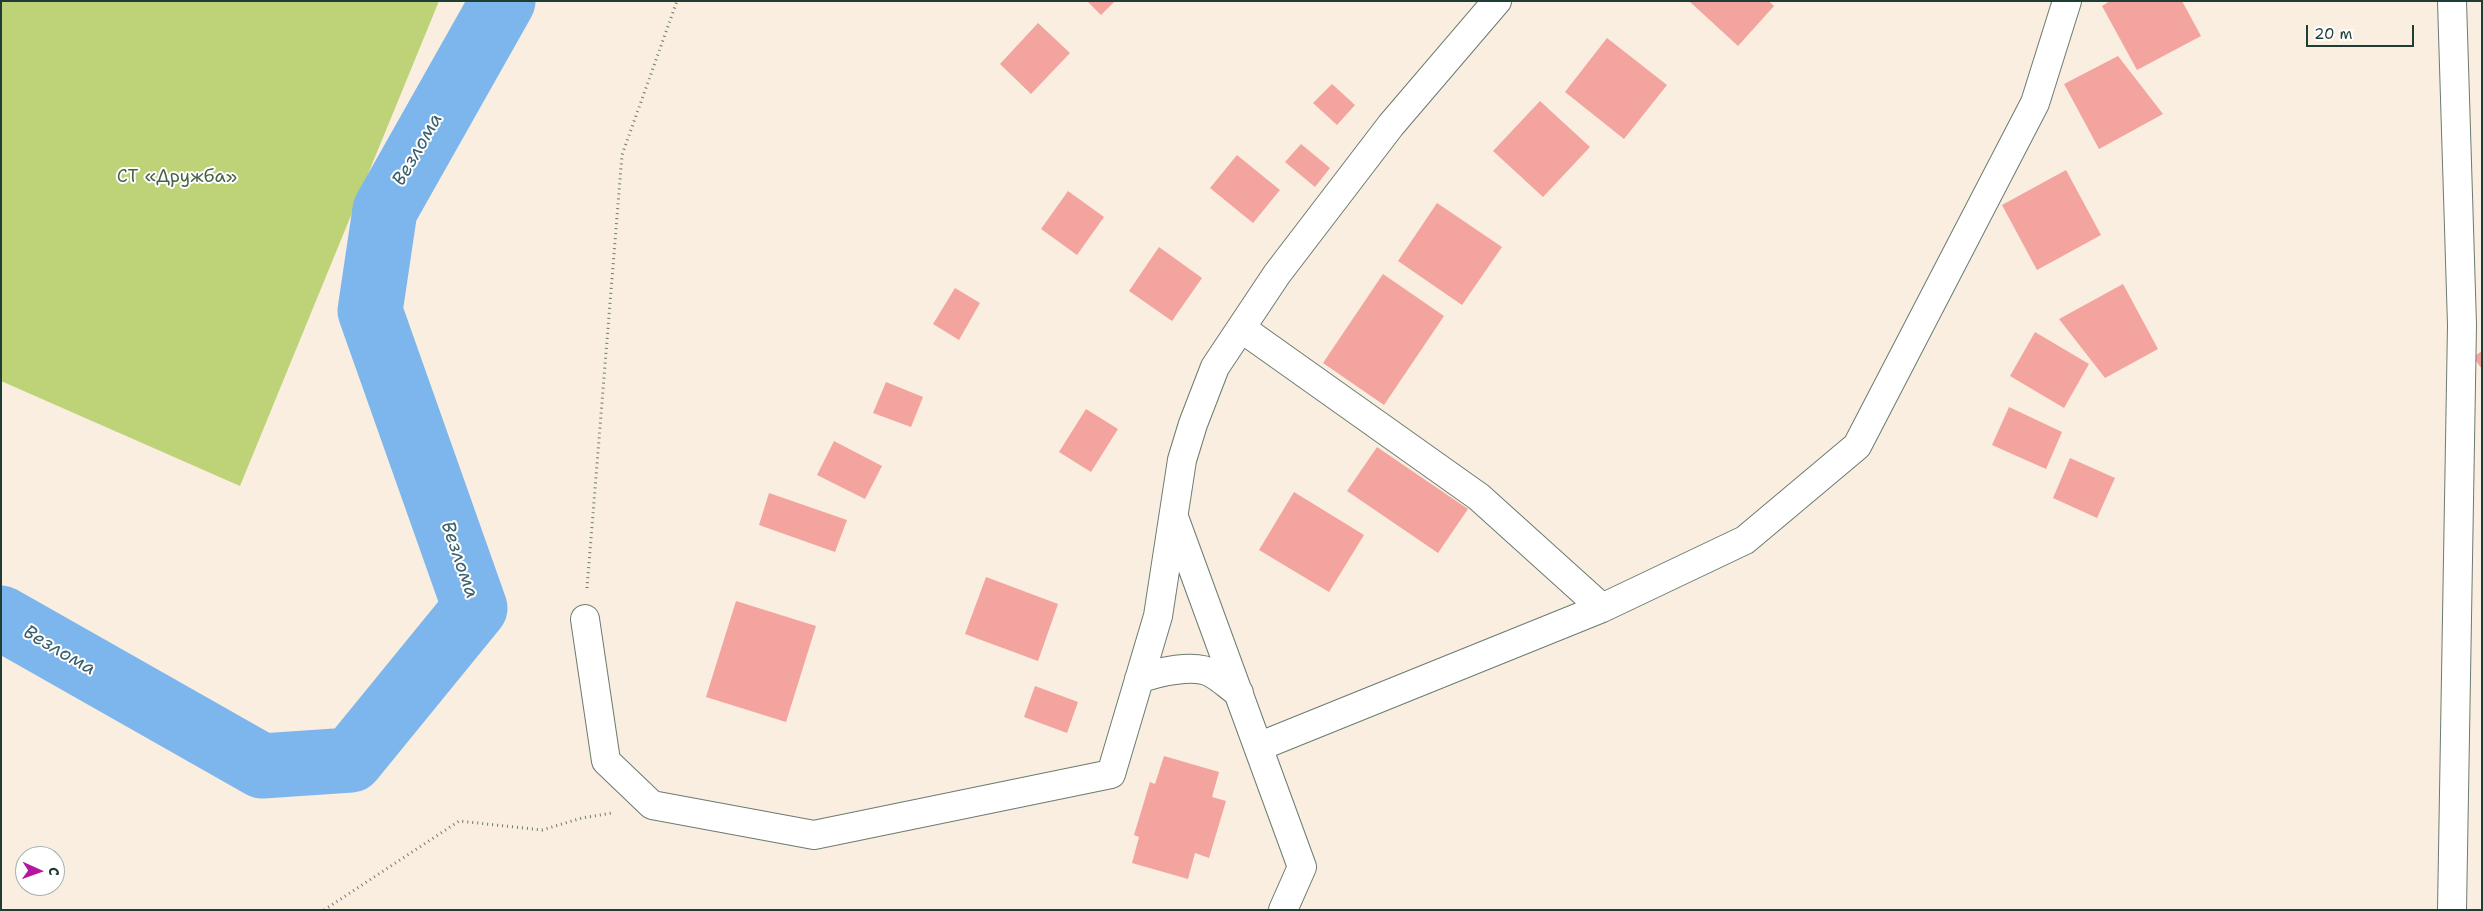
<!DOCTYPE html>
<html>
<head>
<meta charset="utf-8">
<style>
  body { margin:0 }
  #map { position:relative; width:2483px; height:911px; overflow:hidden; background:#f9eedf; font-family:"Shantell Sans",sans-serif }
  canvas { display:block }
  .frame { position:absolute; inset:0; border:2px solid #1f3d34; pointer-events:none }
  .north { position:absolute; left:15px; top:846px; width:50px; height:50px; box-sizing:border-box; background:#fff; border:1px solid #a5b1ae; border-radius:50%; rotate:92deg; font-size:14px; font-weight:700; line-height:20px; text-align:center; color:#1f3d34 }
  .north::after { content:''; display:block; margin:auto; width:18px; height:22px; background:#b5179e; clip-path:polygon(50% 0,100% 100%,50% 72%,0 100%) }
  .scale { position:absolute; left:2306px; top:25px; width:108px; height:22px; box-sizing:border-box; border:2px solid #1f3d34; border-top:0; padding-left:6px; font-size:15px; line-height:18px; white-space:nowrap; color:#1f3d34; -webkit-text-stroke:4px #fff; paint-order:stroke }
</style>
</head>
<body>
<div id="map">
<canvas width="2483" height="911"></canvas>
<div class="frame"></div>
<div class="north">С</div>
<div class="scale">20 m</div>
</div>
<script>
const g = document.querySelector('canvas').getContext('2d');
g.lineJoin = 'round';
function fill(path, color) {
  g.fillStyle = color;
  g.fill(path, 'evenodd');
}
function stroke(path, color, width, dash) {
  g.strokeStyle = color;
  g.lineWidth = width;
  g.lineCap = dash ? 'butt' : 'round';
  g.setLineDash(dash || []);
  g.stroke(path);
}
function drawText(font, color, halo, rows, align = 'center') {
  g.font = font + ' "Shantell Sans",sans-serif';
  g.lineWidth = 4;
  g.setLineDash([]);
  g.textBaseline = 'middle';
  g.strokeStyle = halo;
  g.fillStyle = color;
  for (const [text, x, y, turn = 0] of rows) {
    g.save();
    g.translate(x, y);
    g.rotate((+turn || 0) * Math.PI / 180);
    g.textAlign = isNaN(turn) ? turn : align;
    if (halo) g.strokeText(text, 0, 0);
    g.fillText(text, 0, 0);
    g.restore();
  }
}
const green = new Path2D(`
  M1 1H439L240 486 1 381Z`);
const river = new Path2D(`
  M1 618 262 766 351 760 475 608 370 311 385 210 503 1`);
const building = new Path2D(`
  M1087 1H1115L1101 15Z
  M1689 1H1769L1774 6 1738 46Z
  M2110 1H2182L2201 36 2137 70 2102 6Z
  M1038 23 1070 53 1031 94 1000 64Z
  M1607 38 1667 85 1624 139 1565 92Z
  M2118 56 2163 114 2099 149 2064 84Z
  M1332 84 1355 105 1337 125 1313 103Z
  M1540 101 1590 147 1543 197 1493 151Z
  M1301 144 1330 168 1315 187 1285 162Z
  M1237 155 1280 190 1253 223 1210 188Z
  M2066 170 2101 235 2037 270 2002 205Z
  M1068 191 1104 217 1077 255 1041 229Z
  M1437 203 1502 247 1462 305 1398 261Z
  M1159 247 1202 278 1172 321 1129 291Z
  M1383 274 1444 316 1384 405 1323 363Z
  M2123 284 2158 349 2105 378 2059 319Z
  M955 288 980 303 959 340 933 324Z
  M2035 332 2089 364 2064 408 2010 376Z
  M2482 351V369L2473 357Z
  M886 382 923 397 911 427 873 413Z
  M2009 407 2062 432 2046 469 1992 445Z
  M1086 409 1118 429 1091 472 1059 452Z
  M834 441 882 466 865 499 817 475Z
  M1377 447 1468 509 1438 553 1347 491Z
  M2070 458 2115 478 2097 518 2053 498Z
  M1294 492 1364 535 1329 592 1259 550Z
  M769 493 847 520 835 552 759 525Z
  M986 577 1058 604 1038 661 965 634Z
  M736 601 816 626 786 722 706 697Z
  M1035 686 1078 702 1067 733 1024 717Z
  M1164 756 1219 772 1212 797 1226 801 1209 858 1195 853 1188 879 1132 863 1139 837 1134 835 1150 782 1155 784Z`);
const path = new Path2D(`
  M587 588 622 155 677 1
  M324 910 459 821 542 830 582 818 612 813`);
const street = new Path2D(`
  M1241 328 1479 497 1602 608
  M1175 520 1302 867 1283 910
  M585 619 606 761 652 805 814 835 1111 774 1158 616 1182 460 1193 424 1215 367 1277 274 1391 125 1497 1
  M1139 679C1157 672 1196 663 1213 674 1222 679 1230 687 1239 693
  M1258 747 1602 608 1745 540 1857 446 2035 103 2067 1
  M2452 910 2462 325 2452 1`);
const parkNames = [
  ["СТ «Дружба»",177,177]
];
const waterNames = [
  ["Везлома",418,150,-60],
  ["Везлома",459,560,71],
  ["Везлома",59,651,30]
];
fill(green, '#bed377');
stroke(river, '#7db5ed', 65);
fill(building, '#f3a49f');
stroke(street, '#6b7b70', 30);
stroke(path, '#6b7b70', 3, [1, 4]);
stroke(street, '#fff', 28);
drawText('18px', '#476245', '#fff', parkNames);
drawText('italic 19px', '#3b616c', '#fff', waterNames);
</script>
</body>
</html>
